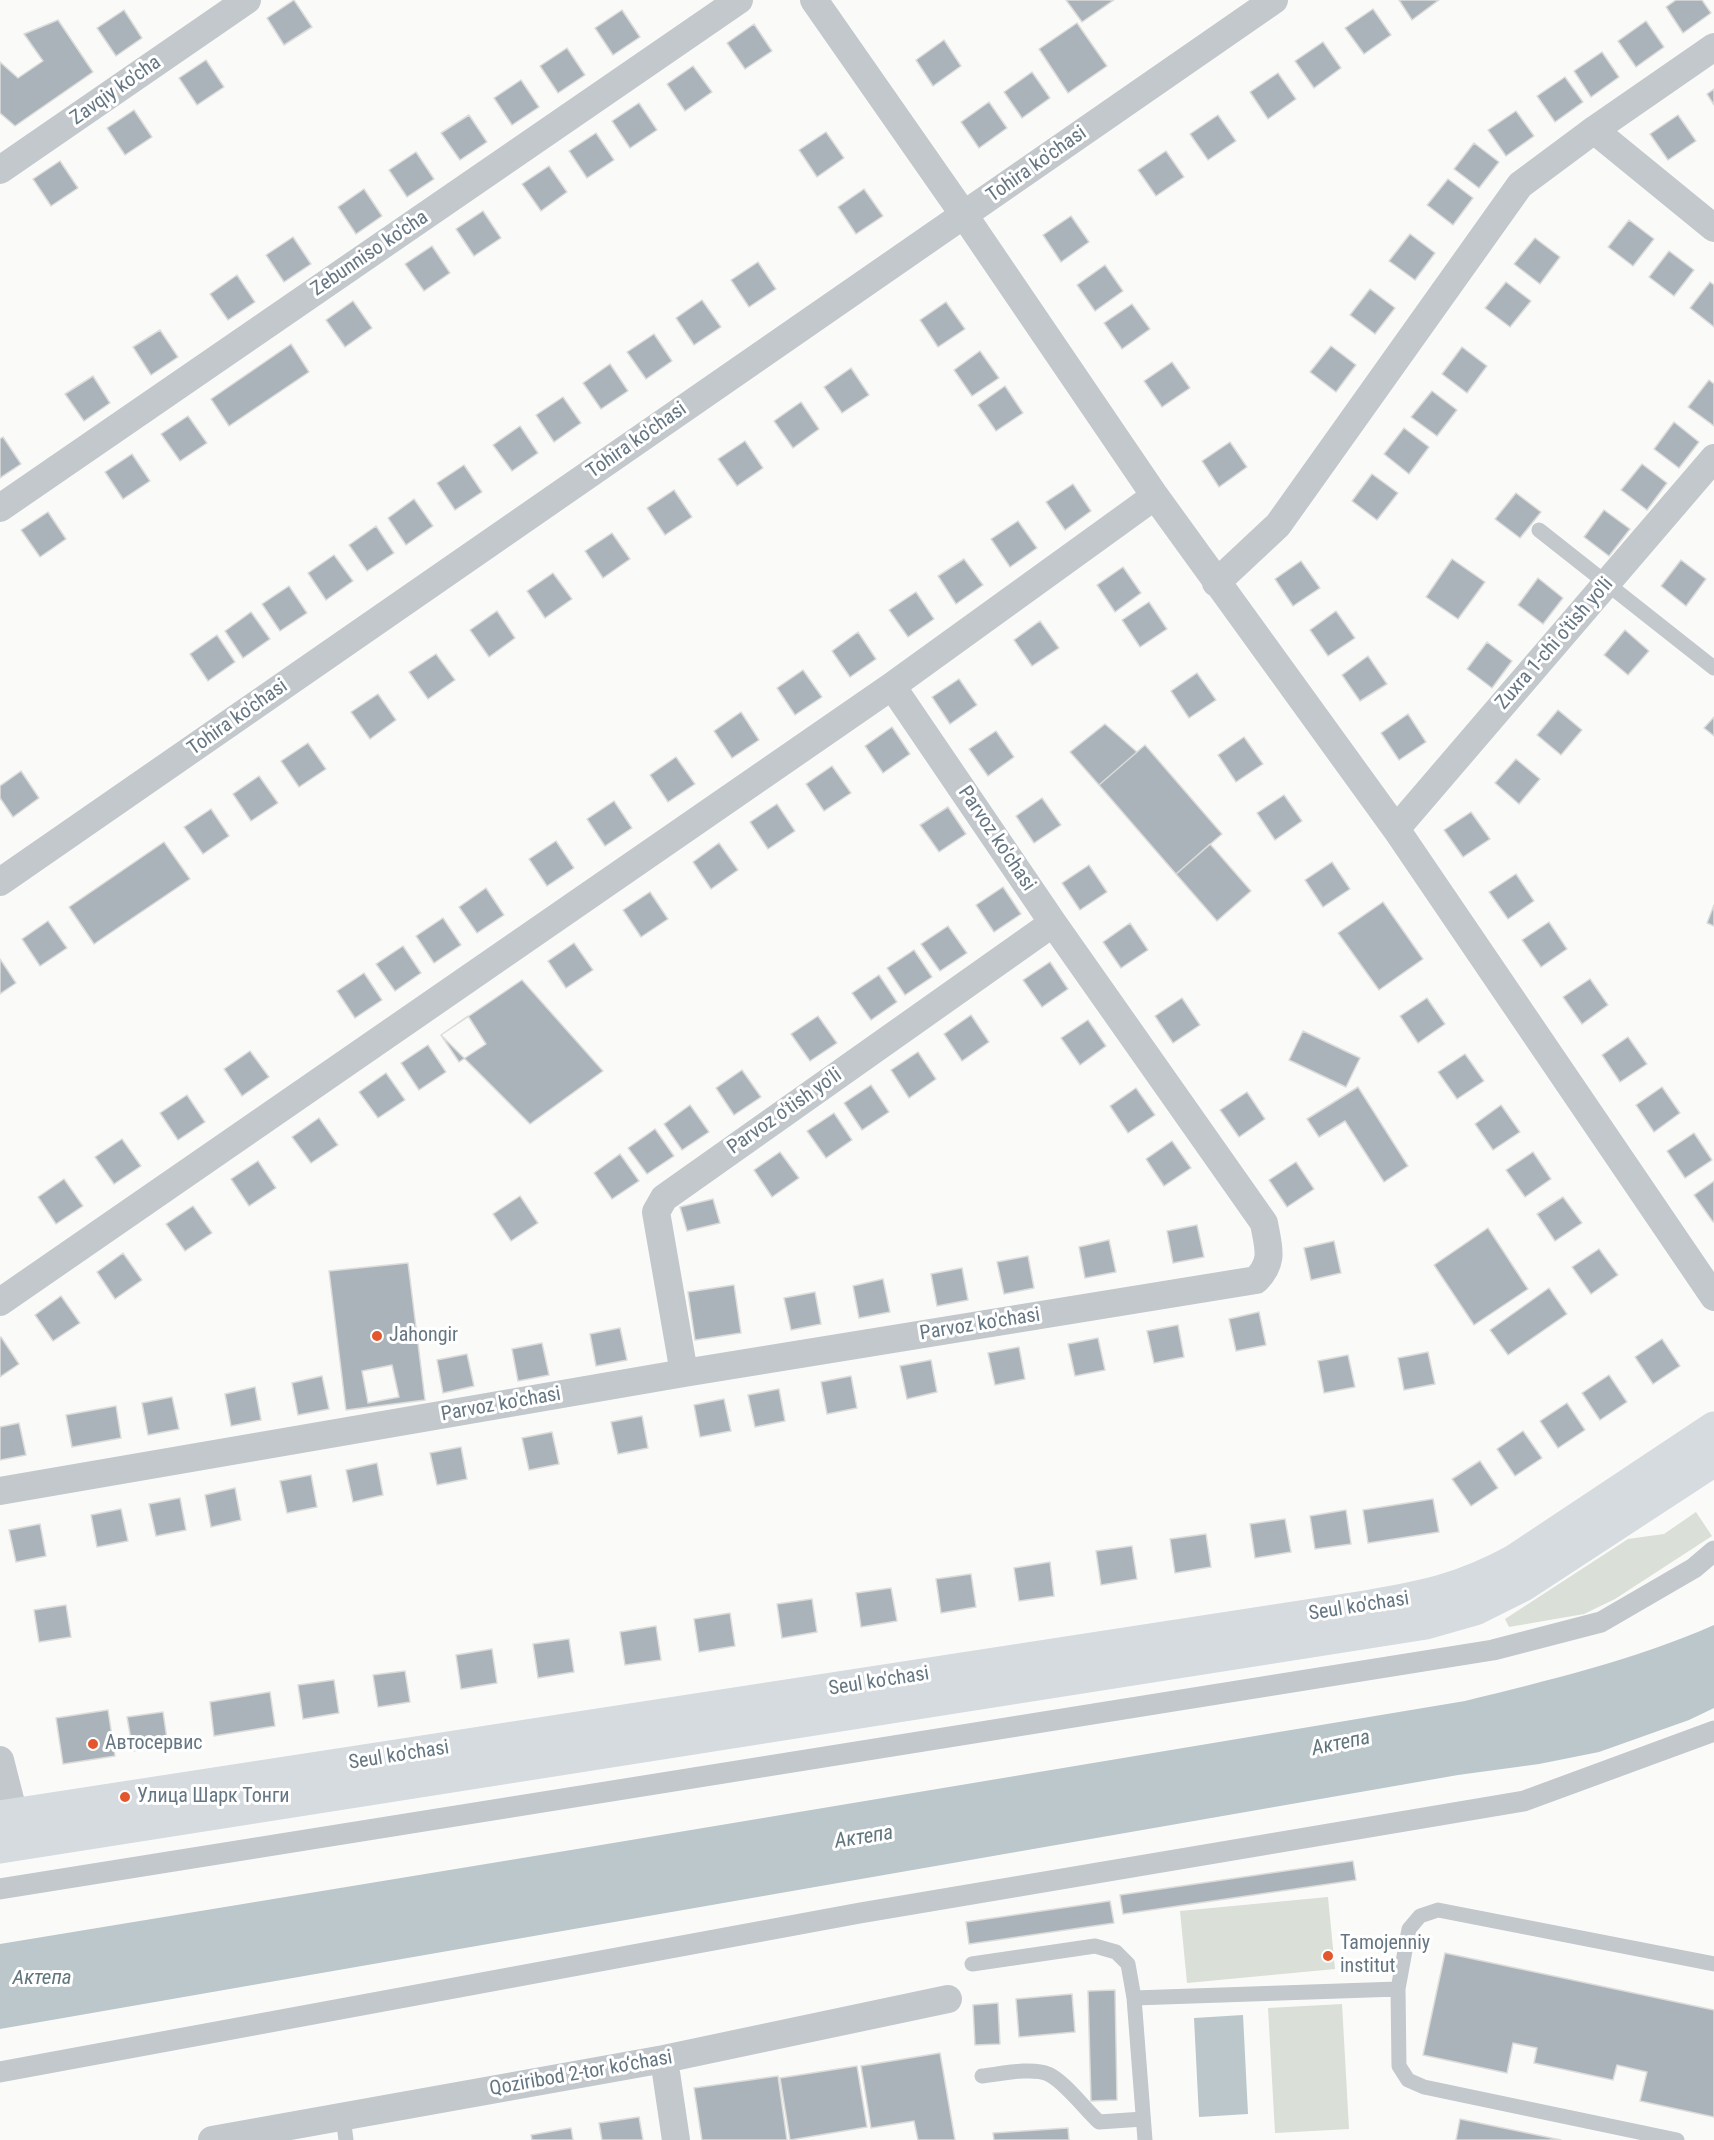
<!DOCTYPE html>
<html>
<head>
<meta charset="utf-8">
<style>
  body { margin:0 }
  canvas { display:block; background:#fafaf8 }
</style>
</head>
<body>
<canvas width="1714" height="2140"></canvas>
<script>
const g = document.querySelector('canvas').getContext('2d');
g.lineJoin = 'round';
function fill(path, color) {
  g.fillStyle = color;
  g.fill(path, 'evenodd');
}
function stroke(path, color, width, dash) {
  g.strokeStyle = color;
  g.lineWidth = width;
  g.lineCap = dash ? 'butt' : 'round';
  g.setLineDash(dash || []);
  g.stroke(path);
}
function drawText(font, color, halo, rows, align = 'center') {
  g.font = font + ' "Roboto Condensed",sans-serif';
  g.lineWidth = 6;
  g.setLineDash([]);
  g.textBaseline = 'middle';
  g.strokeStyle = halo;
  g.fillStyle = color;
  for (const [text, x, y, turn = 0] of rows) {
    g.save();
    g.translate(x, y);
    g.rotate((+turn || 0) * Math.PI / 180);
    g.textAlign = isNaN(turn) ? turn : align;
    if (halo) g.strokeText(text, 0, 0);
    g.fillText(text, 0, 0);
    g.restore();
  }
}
const green = new Path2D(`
  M1696 1512 1712 1536 1615 1599 1584 1614 1509 1627 1505 1619 1628 1539 1664 1534Z
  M1328 1897 1335 1969 1187 1983 1180 1911Z
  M1342 2004 1349 2129 1275 2133 1268 2008Z`);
const water = new Path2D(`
  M1714 1625V1708L1689 1720 1599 1752 1539 1764 1458 1775 0 2029V1944L577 1849 1465 1701C1550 1680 1634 1660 1714 1625Z
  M1243 2015 1248 2114 1199 2117 1194 2018Z`);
const building = new Path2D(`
  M294 0 312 27 284 45 267 18Z
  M1066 0H1114L1082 22Z
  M1399 0H1439L1412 20Z
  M1676 0H1702L1711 13 1683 33 1666 7Z
  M1373 9 1391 35 1364 54 1345 28Z
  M124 10 142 38 116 56 97 28Z
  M622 10 640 37 613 55 595 28Z
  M58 20 93 72 15 126 0 113V62L18 78 43 61 24 34Z
  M1646 21 1664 47 1636 67 1618 41Z
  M1077 23 1107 66 1068 93 1039 49Z
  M754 24 772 51 745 69 727 43Z
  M944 40 961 66 933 86 916 60Z
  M1323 42 1341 68 1314 88 1295 61Z
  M567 48 585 75 558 93 540 66Z
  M1602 52 1619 77 1591 97 1574 71Z
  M206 60 224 87 197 105 179 78Z
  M693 66 712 92 685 111 667 84Z
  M1032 72 1050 98 1022 118 1004 92Z
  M1278 73 1296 99 1268 119 1250 92Z
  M1565 77 1583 102 1555 122 1537 96Z
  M521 80 539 107 512 125 494 98Z
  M1714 89V105L1707 94Z
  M989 102 1007 128 979 148 961 122Z
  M639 103 657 130 630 148 612 121Z
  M134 110 152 137 125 155 107 128Z
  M1516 111 1534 136 1506 156 1488 130Z
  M469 115 487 142 460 160 441 133Z
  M1218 115 1236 141 1208 160 1190 134Z
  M1678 115 1696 141 1668 160 1650 134Z
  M826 132 844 158 817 177 799 150Z
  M596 133 614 160 587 178 569 151Z
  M1474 143 1499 162 1479 188 1454 169Z
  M1166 151 1184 177 1156 196 1138 170Z
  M416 152 434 179 407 197 389 170Z
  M60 161 78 188 51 206 33 179Z
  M549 166 567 192 541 211 522 184Z
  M1448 179 1473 198 1453 225 1427 205Z
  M364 189 382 216 356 234 338 207Z
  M864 189 883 216 856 234 838 207Z
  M483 211 501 238 474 256 456 229Z
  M1071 216 1089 242 1061 262 1043 235Z
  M1629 220 1654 239 1633 266 1608 247Z
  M1410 234 1435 253 1415 280 1389 261Z
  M293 237 311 264 284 282 266 255Z
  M1535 238 1560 257 1540 284 1514 264Z
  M432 246 450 273 424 291 405 264Z
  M1669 251 1694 270 1674 296 1649 277Z
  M758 262 776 289 749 307 731 280Z
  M1105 265 1123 291 1095 311 1077 285Z
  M237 275 255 302 228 320 210 294Z
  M1506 282 1531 301 1510 327 1485 308Z
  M1710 282 1714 285V327L1690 308Z
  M1370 289 1395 308 1375 334 1350 315Z
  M702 300 721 327 694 345 676 318Z
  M353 301 372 328 345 347 326 320Z
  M946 302 965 329 938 347 920 320Z
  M1132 304 1150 329 1122 349 1104 323Z
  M160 330 178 357 151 375 133 347Z
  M654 334 672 361 646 379 627 352Z
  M291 344 309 372 229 426 211 399Z
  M1331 346 1356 365 1336 392 1310 372Z
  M1462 347 1487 366 1467 393 1442 374Z
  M980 351 999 378 972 396 954 370Z
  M1172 362 1190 388 1162 407 1144 381Z
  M610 364 628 391 601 409 583 383Z
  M851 368 869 395 842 413 824 387Z
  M93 376 110 403 84 421 65 394Z
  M1709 380 1714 384V426L1688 407Z
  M1005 386 1023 413 996 431 978 405Z
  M1432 391 1457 410 1437 436 1411 417Z
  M563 397 581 423 554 442 536 415Z
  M801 402 819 429 793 448 774 421Z
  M188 416 207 443 180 461 161 434Z
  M1674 422 1699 442 1679 468 1654 449Z
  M520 426 538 453 512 471 493 445Z
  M1404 428 1429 447 1409 474 1384 454Z
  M3 437 21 464 0 478V439Z
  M745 441 763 468 737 486 718 459Z
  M1230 442 1247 467 1219 487 1202 461Z
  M132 454 150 481 123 499 105 472Z
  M1642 464 1667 483 1647 510 1621 490Z
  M464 465 482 492 455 510 437 483Z
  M1372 474 1398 493 1377 520 1352 501Z
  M1073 484 1091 511 1065 530 1046 502Z
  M674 490 692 517 665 535 647 508Z
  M1516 493 1541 512 1520 538 1495 519Z
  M414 499 433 526 406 545 388 518Z
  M1604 510 1630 529 1609 556 1584 537Z
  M48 512 66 539 40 557 21 530Z
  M1018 521 1037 548 1010 567 991 539Z
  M376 526 394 553 367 571 349 545Z
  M612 533 630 559 603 578 585 551Z
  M334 555 353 581 326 600 308 573Z
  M964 559 983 585 956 604 938 576Z
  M1452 559 1485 582 1458 619 1426 597Z
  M1681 560 1706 579 1686 606 1661 586Z
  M1301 561 1320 588 1293 606 1275 579Z
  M1123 567 1141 593 1115 612 1097 585Z
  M553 573 572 599 545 618 527 591Z
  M1538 578 1563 598 1543 624 1518 605Z
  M289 586 307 613 280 631 262 604Z
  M916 592 934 619 908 637 889 610Z
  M1149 602 1167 629 1140 647 1122 620Z
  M497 611 515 638 489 657 470 630Z
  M1336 611 1355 638 1328 656 1310 630Z
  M251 612 270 639 243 658 225 631Z
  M1040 621 1059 648 1032 666 1014 640Z
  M1625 630 1649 651 1628 675 1604 655Z
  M858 632 876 659 850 677 832 651Z
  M217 635 235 662 208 681 190 654Z
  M1487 642 1512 661 1492 688 1467 669Z
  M436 654 455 680 428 699 409 672Z
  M1368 656 1387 684 1360 701 1342 675Z
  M803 670 822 697 795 715 777 688Z
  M1197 673 1216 700 1189 718 1171 691Z
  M959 679 977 705 950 724 932 697Z
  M378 694 396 720 370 739 351 712Z
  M1558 710 1582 730 1561 755 1537 735Z
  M741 712 759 740 732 758 714 731Z
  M1408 714 1426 742 1399 760 1381 733Z
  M1714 717V736L1704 728Z
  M1105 724 1137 752 1099 785 1070 752Z
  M892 727 910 754 883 773 865 746Z
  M996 731 1014 757 988 776 969 749Z
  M1244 737 1263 764 1236 782 1218 755Z
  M308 743 326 769 299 787 281 761Z
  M1145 745 1222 834 1176 874 1099 785Z
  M676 757 695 784 668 802 650 775Z
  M1516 759 1540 779 1519 804 1495 783Z
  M832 766 851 793 824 811 806 784Z
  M21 771 39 798 13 817 0 798V786Z
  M259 776 278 803 251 821 233 794Z
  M1284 795 1302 821 1275 840 1257 813Z
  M1042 798 1061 825 1034 843 1016 816Z
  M614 801 632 828 605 846 587 819Z
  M777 804 795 831 768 849 750 822Z
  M948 807 966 834 939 852 920 825Z
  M211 809 229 836 203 854 184 827Z
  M1471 812 1490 839 1463 857 1444 830Z
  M556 841 574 868 547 886 529 859Z
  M164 842 190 879 94 944 69 907Z
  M719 843 738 870 711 889 693 862Z
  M1210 844 1251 891 1217 921 1176 874Z
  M1332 862 1350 889 1323 907 1305 880Z
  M1089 865 1107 892 1080 910 1062 883Z
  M1516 874 1534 901 1508 919 1489 892Z
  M1003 887 1021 914 994 932 976 905Z
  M486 888 504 915 477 933 459 907Z
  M650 892 668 919 641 937 623 910Z
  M1383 902 1423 959 1379 990 1338 933Z
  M1714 905V926L1707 923Z
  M443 918 461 945 434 963 416 936Z
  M48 921 67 948 40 966 22 939Z
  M1549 922 1567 949 1541 967 1522 940Z
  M1130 923 1148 950 1121 968 1103 942Z
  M948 926 967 953 940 971 921 944Z
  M574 943 593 970 566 988 548 961Z
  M403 946 421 973 395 991 376 964Z
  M914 950 932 977 905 995 887 968Z
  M0 959 16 983 0 994Z
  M1050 962 1068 989 1042 1007 1023 980Z
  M364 973 382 1000 355 1018 337 991Z
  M879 975 897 1002 871 1020 852 993Z
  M1590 979 1608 1005 1582 1024 1563 997Z
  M522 980 603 1071 530 1124 441 1035Z
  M1182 998 1200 1025 1173 1043 1155 1016Z
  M1427 998 1445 1024 1418 1043 1400 1016Z
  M971 1015 989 1042 962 1061 944 1034Z
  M468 1016 486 1044 459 1062 441 1035Z
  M818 1016 837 1043 810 1061 791 1034Z
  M1088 1020 1106 1046 1080 1065 1061 1038Z
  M1303 1031 1360 1058 1346 1087 1289 1060Z
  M1628 1037 1647 1064 1620 1082 1602 1055Z
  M428 1045 446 1072 419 1090 401 1063Z
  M250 1051 269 1077 242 1096 224 1069Z
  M918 1052 936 1079 909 1098 891 1070Z
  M1465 1054 1484 1081 1457 1099 1438 1072Z
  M742 1070 761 1097 734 1115 716 1088Z
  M386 1073 405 1100 378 1118 359 1092Z
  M871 1085 889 1112 862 1130 844 1103Z
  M1358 1087 1408 1166 1384 1182 1345 1121 1319 1137 1307 1119Z
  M1662 1087 1680 1113 1654 1132 1636 1105Z
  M1136 1088 1155 1115 1128 1133 1110 1106Z
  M1247 1092 1265 1119 1239 1137 1220 1110Z
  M187 1095 205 1122 178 1140 160 1113Z
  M690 1105 709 1132 682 1150 664 1124Z
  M1501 1105 1520 1132 1493 1150 1475 1124Z
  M834 1113 852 1140 826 1158 807 1131Z
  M319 1118 338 1145 311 1163 292 1137Z
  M655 1129 674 1156 647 1174 628 1148Z
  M1694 1133 1712 1160 1685 1178 1667 1151Z
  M122 1139 141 1166 114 1184 95 1157Z
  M1172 1141 1191 1168 1164 1186 1146 1159Z
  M780 1152 799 1178 772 1197 754 1170Z
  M1533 1152 1551 1179 1525 1197 1506 1170Z
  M620 1154 639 1181 612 1199 594 1173Z
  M258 1161 276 1188 249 1206 231 1179Z
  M1296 1162 1314 1189 1287 1207 1269 1180Z
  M64 1179 83 1206 56 1224 38 1197Z
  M1714 1181V1221L1713 1222 1694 1195Z
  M520 1196 538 1223 511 1241 493 1214Z
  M1563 1197 1582 1223 1555 1241 1537 1214Z
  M713 1199 720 1223 687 1231 680 1207Z
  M193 1206 212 1233 185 1251 166 1224Z
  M1197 1225 1204 1257 1173 1263 1167 1231Z
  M1488 1228 1528 1289 1474 1325 1434 1265Z
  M1109 1240 1116 1272 1085 1278 1079 1247Z
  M1334 1241 1341 1273 1311 1280 1304 1248Z
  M1599 1249 1618 1275 1591 1294 1572 1267Z
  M123 1253 142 1280 115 1299 97 1272Z
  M1028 1256 1034 1288 1004 1294 997 1262Z
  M408 1263 425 1400 346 1410 329 1271Z
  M962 1268 968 1300 937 1306 931 1274Z
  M883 1279 890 1312 859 1318 853 1286Z
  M734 1285 741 1333 695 1340 688 1292Z
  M1549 1288 1567 1314 1508 1355 1490 1330Z
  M815 1292 821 1324 791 1330 784 1298Z
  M61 1296 80 1323 53 1341 35 1315Z
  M1259 1312 1266 1345 1236 1351 1229 1319Z
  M1178 1325 1184 1357 1154 1363 1147 1331Z
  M620 1328 627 1360 596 1366 590 1334Z
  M1 1337 19 1364 0 1377V1338Z
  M1098 1338 1105 1370 1075 1376 1068 1344Z
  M1662 1339 1680 1366 1653 1384 1635 1357Z
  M542 1343 549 1375 518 1381 512 1349Z
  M1019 1347 1025 1379 995 1385 988 1353Z
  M1428 1352 1435 1384 1404 1390 1398 1358Z
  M467 1354 474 1386 443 1393 437 1360Z
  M1348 1355 1355 1387 1324 1393 1318 1361Z
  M931 1360 937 1392 907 1399 900 1366Z
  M392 1365 399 1397 368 1403 362 1371Z
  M1609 1375 1627 1402 1600 1420 1582 1393Z
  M322 1376 329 1409 298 1415 292 1383Z
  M851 1376 857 1408 827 1414 821 1382Z
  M255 1387 261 1420 231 1426 225 1394Z
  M779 1389 785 1421 755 1427 748 1395Z
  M172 1397 179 1429 148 1435 142 1403Z
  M724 1399 731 1431 700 1437 694 1405Z
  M1567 1403 1585 1430 1558 1448 1540 1421Z
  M116 1406 121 1438 72 1447 66 1415Z
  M642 1416 648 1448 618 1454 611 1422Z
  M19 1423 26 1455 0 1460V1427Z
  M1523 1431 1542 1458 1515 1476 1497 1449Z
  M552 1432 559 1464 529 1470 522 1438Z
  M461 1447 467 1479 437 1485 430 1453Z
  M1480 1461 1498 1488 1471 1506 1452 1479Z
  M377 1463 383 1495 353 1502 346 1470Z
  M311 1475 317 1507 287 1513 280 1481Z
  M235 1488 241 1520 211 1527 205 1495Z
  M180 1498 186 1530 156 1536 149 1504Z
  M1433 1499 1439 1532 1368 1543 1363 1510Z
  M121 1509 128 1541 97 1547 91 1515Z
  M1346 1510 1351 1544 1315 1549 1310 1516Z
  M1285 1519 1291 1552 1255 1558 1250 1524Z
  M40 1524 46 1556 16 1562 9 1530Z
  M1206 1534 1211 1567 1175 1573 1170 1539Z
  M1132 1546 1137 1579 1101 1585 1096 1551Z
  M1050 1562 1054 1596 1019 1601 1014 1568Z
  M971 1574 976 1607 941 1613 936 1579Z
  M891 1588 897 1621 861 1627 856 1593Z
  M812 1599 817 1632 782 1638 777 1604Z
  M66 1605 71 1637 39 1642 34 1610Z
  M730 1613 735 1646 699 1652 694 1619Z
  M656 1626 661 1660 625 1665 620 1632Z
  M569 1639 574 1672 538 1678 533 1644Z
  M492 1649 497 1683 461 1689 456 1655Z
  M405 1671 410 1702 378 1707 373 1675Z
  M334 1680 339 1713 303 1719 298 1685Z
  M270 1692 275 1726 214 1736 210 1702Z
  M108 1710 115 1756 63 1764 56 1718Z
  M163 1712 168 1746 133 1751 127 1717Z
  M1353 1861 1356 1880 1123 1914 1120 1895Z
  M1110 1901 1114 1923 969 1944 966 1922Z
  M1445 1953 1714 2010V2117L1640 2101 1647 2072 1617 2065 1613 2080 1534 2063 1537 2048 1513 2043 1507 2073 1423 2055Z
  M1115 1990 1117 2100 1091 2101 1088 1991Z
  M1072 1994 1075 2032 1019 2037 1016 1999Z
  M998 2003 1000 2044 975 2045 973 2005Z
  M940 2053 955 2140H918L914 2121 871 2128 861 2066Z
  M857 2066 867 2127 790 2140 780 2078Z
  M778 2076 787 2140H702L694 2088Z
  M639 2117 643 2140H602L599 2123Z
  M1460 2119 1561 2140H1456Z
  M571 2128 573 2140H532L531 2135Z
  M1068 2128 1069 2140H994L993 2133Z`);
const service = new Path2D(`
  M1539 530 1714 668
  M972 1964 1095 1946 1116 1952 1128 1964 1134 1998 1398 1989
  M1134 1998 1145 2140
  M982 2076C1000 2074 1032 2067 1048 2074 1063 2080 1085 2109 1099 2122L1143 2119
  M343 2117 346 2140
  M1677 2140 1424 2087 1408 2080 1399 2066 1398 1989 1409 1929 1420 1916 1438 1910 1714 1964`);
const pedestrian = new Path2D(`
  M0 1889 1493 1650 1601 1622 1694 1568 1714 1551
  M0 2072 860 1913 1524 1801 1714 1731`);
const minor = new Path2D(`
  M814 0 964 215 1155 496 1396 829 1714 1297
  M1594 130 1714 228
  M0 170 247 0
  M0 508 739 0
  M1216 583 1278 525 1520 185 1594 130 1714 47
  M1396 829 1714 458
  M0 882 1274 0
  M0 1302 892 686 1155 496
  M684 1373 656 1212 664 1198 1053 923
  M0 1491 684 1373 1256 1280C1275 1261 1268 1247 1264 1223L1053 923 892 686
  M0 1760 14 1815
  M664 2059 676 2140
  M212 2140 664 2059 948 1999`);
const secondary = new Path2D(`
  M0 1817 1365 1607C1423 1597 1461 1590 1514 1561L1714 1428
  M0 1847 1426 1623 1475 1609 1523 1585 1714 1460`);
const markers = [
  [377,1336,6,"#e4572e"],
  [93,1744,6,"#e4572e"],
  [125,1797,6,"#e4572e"],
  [1328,1956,6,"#e4572e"]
];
const streetNames = [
  ["Zavqiy ko'cha",116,91,-35],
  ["Tohira ko'chasi",1037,165,-35],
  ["Zebunniso ko'cha",370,254,-34],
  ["Tohira ko'chasi",637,441,-35],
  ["Zuxra 1-chi o'tish yo'li",1555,644,-49],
  ["Tohira ko'chasi",238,718,-35],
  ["Parvoz ko'chasi",996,839,56],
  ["Parvoz o'tish yo'li",785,1112,-35],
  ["Parvoz ko'chasi",980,1325,-9],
  ["Parvoz ko'chasi",501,1405,-10],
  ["Seul ko'chasi",1359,1607,-9],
  ["Seul ko'chasi",879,1682,-9],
  ["Seul ko'chasi",399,1756,-9],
  ["Qoziribod 2-tor ko‘chasi",581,2074,-10]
];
const poiNames = [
  ["Jahongir",389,1336],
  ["Автосервис",105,1744],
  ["Улица Шарк Тонги",137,1797],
  ["Tamojenniy",1340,1944],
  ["institut",1340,1967]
];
const waterNames = [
  ["Актепа",1341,1744,-12],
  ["Актепа",864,1838,-9],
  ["Актепа",42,1979]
];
fill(green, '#dadfd7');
fill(water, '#bbc7cb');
fill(building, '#aab3b9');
stroke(building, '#dcdcda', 1.5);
stroke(service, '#c3c8cc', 15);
stroke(pedestrian, '#c3c8cc', 21);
stroke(minor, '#c3c8cc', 28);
stroke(secondary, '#d6dbdf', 33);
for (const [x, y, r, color] of markers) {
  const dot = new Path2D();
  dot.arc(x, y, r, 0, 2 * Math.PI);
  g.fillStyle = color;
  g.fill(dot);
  stroke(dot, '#fff', 2);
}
drawText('20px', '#657683', '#fff', streetNames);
drawText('20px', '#657683', '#fff', poiNames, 'left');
drawText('italic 21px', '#60757c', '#fff', waterNames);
</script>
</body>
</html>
